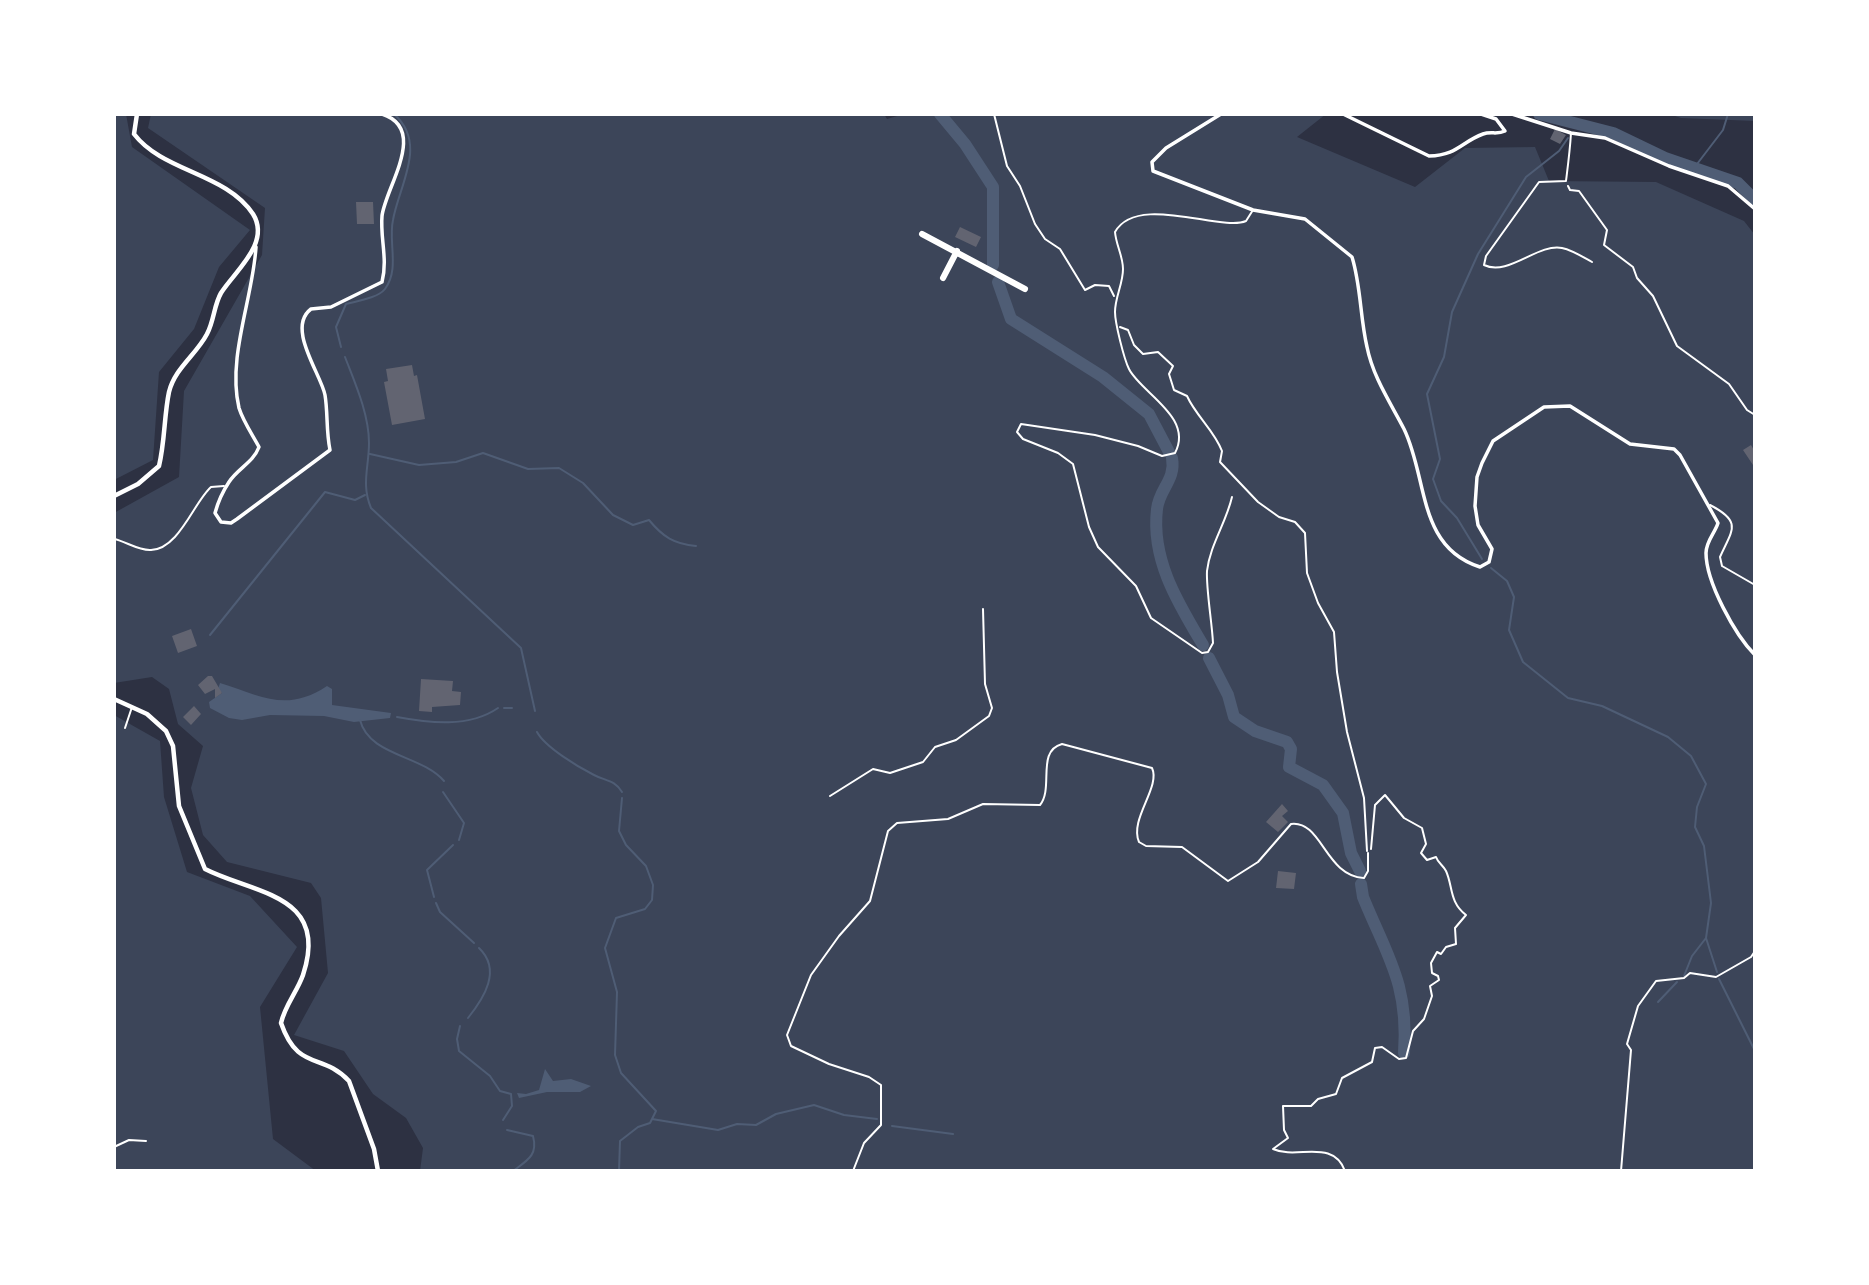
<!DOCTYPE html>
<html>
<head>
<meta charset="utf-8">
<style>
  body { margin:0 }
  #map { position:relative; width:1869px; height:1285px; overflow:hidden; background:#2d3142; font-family:"Public Sans",sans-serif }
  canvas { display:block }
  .frame { position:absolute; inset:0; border:116px solid #fff; pointer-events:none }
</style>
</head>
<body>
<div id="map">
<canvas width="1869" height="1285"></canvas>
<div class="frame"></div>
</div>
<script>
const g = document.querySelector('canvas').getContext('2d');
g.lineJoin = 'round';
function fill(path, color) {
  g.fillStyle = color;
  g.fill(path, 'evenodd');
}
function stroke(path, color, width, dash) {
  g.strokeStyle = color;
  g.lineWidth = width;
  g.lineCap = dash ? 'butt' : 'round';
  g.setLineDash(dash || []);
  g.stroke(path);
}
const green = new Path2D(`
  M114 114H126L132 147 250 230 219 267 194 329 159 372 153 460 114 480Z
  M151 114H884L887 119 904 114H1326L1297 137 1415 187 1465 148 1535 147 1549 181 1656 182 1744 221 1755 235V1171H420L423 1148 406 1118 373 1094 344 1051 294 1035 328 973 321 898 311 883 227 862 203 835 191 788 203 746 178 724 169 689 152 677 114 683V513L179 477 184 391 262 255 265 208 148 128Z
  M1669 114H1755V121L1681 118Z
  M114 715 160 741 164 797 187 872 250 896 297 947 260 1007 273 1139 316 1171H114Z`);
const water = new Path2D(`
  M220 683C262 696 286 713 327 686L332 689V705L391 713 390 718 354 722 324 716 270 715 242 720 229 718 210 708 209 702 222 693 218 689Z
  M545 1069 553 1081 571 1079 591 1086 580 1092H547L519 1098 517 1093 526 1094 539 1090Z`);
const stream = new Path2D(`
  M1569 126V123
  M1694 168 1723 130 1728 114
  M341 347 336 327 346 304C357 301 378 298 385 289 400 269 388 242 393 220 399 185 428 144 394 114
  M345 357C355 383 369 414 369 443 369 467 361 484 371 508L521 648 535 711
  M370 454 419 465 456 462 483 453 528 469 559 468 583 483 613 515 633 525 649 520C663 537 674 544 696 546
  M1482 559 1457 518 1441 501 1433 479 1440 459 1427 394 1444 357 1452 312 1478 254 1526 177 1559 151 1568 138
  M1491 568 1507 581 1514 597 1509 630 1523 662 1568 698 1602 706 1668 737 1691 756 1706 784 1697 807 1695 827 1704 846 1711 903 1706 938 1717 972
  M210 635 325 492 355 500 365 495
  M504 708H512
  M397 717C429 723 469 728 498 708
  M360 720C369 756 422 755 444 781
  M537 732C545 747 578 767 594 775 606 781 615 780 622 792
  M443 792 464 823 459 840
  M434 897 427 870 453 845
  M436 903 440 912 474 943
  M1684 976 1692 956 1706 938
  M1719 979 1755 1051
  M1658 1002 1677 982
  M468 1018C484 998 502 970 479 948
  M460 1026 457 1039 459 1051 490 1076 500 1091 511 1094 512 1106 503 1120
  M652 1119 718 1130 737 1124 756 1125 776 1114 814 1105 844 1115 877 1119
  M892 1126 953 1134
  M507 1130 533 1136C538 1155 528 1160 513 1171
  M619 1171 620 1141 638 1127 650 1123 656 1111 621 1073 615 1055 617 992 605 948 616 918 645 909 652 900 653 885 646 866 626 845 619 831 622 798`);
const river = new Path2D(`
  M940 114 965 144 993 187V265
  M1539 114 1613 133 1665 158 1738 183 1755 200
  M998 282 1011 319 1103 377 1149 414 1169 452
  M1172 458C1176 480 1159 489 1157 509 1151 560 1178 603 1203 645
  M1209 658 1228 695 1234 717 1255 731 1287 742 1291 749 1289 767 1323 785 1343 813 1351 853 1360 871
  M1361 884 1363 897C1387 956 1409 984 1404 1053`);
const building = new Path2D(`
  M1555 129 1566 135 1560 144 1550 139Z
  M356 202H373L374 224H357Z
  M960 227 981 237 976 247 955 237Z
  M412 365 414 376 417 375 425 419 392 425 384 382 388 381 386 369Z
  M1751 445 1755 452 1753 465 1743 450Z
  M191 629 197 646 178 653 172 636Z
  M208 676H212L222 693 215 698V689L205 694 198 685Z
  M421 679 453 681 452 691 461 692 460 705 432 707V712L419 711Z
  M194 706 201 714 191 725 183 717Z
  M1282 804 1288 811 1282 816 1288 822 1278 832 1266 822Z
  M1278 871 1296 873 1294 889 1276 888Z`);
const path = new Path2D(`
  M994 114 1007 166 1020 186 1035 224 1045 239 1060 249 1085 290 1095 285 1109 286 1114 296
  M1568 186 1570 190 1579 191 1607 230 1604 245 1633 267 1637 278 1653 296 1677 346 1729 384 1747 410 1755 415
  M1120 327 1128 330 1134 345 1143 354 1158 352 1173 366 1169 374 1174 390 1187 396C1196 416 1214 430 1222 451L1220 462 1258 502 1279 517 1295 522 1305 533 1307 573 1318 603 1334 632 1337 672 1347 732 1364 798 1367 851
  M830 796 873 769 890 773 923 762 935 747 956 740 989 716 992 708 985 684 983 609
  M1273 1149 1288 1138 1284 1130 1283 1106H1311L1318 1099 1336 1094 1342 1078 1372 1062 1375 1048 1382 1047 1399 1059 1406 1058 1413 1031 1424 1019 1432 996 1430 986 1439 980 1438 976 1432 973 1431 963 1437 952 1441 954 1446 947 1456 944 1455 928 1466 915C1449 902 1453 886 1446 871 1443 865 1438 863 1436 857L1427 860 1421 853 1426 844 1422 828 1404 818 1385 795 1375 805 1371 849
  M1273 1149C1297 1160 1333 1138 1345 1171
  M1621 1171 1631 1050 1627 1044 1638 1006 1656 981 1684 978 1690 973 1716 977 1751 957 1755 951`);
const service = new Path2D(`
  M1571 133C1570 150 1568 165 1566 181L1539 182 1486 256 1484 265C1508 277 1538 243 1562 248 1572 250 1583 257 1592 262
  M1232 497C1226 523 1210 545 1207 571 1206 588 1212 623 1213 643L1208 652 1202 653 1151 618 1136 586 1098 547 1089 527 1073 464 1058 453 1023 439 1017 432 1021 424 1095 435 1138 446 1162 456 1175 453C1194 417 1141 393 1129 369 1124 359 1115 323 1115 312 1115 297 1123 284 1123 269 1123 256 1116 245 1115 232 1137 193 1221 232 1246 221L1253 210
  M1710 505C1743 522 1732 530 1720 557L1722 566 1755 585
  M114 539C125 541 139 551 151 550 179 549 194 502 211 487L224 486
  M125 728 132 707
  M114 1147 129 1140 146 1141
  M853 1171 864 1143 881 1125V1085L869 1077 829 1064 791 1046 787 1035 811 975 839 936 870 901 888 831 897 823 948 819 983 804 1040 805C1054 788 1036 751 1062 744L1152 768C1161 787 1129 819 1139 842L1146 846 1182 847 1228 881 1258 862 1291 824C1322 820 1325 876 1364 878L1368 871V853`);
const minor = new Path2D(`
  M1221 114 1166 148 1152 162 1153 171 1253 210 1305 219 1352 257C1361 286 1360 317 1367 347 1373 377 1390 402 1404 429 1428 478 1417 547 1480 567L1489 562 1492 549 1478 525 1475 506 1477 477 1482 463 1493 441 1544 407 1570 406 1630 444 1674 449 1680 455 1718 523C1715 533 1706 541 1706 553 1706 582 1735 635 1755 655
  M1343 114 1429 156C1458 155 1461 142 1483 134 1491 131 1497 135 1505 131L1496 119 1481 114
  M1512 114 1571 133 1605 138 1669 166 1728 186 1755 209
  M256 247C253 298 227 357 239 408 243 421 252 434 259 447 253 463 238 468 229 482 223 491 218 502 215 513L221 522 231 523 237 519 330 450C326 431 328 413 325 395 321 374 286 328 311 309L331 307 382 282C388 259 380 238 382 216 385 188 429 129 382 114`);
const secondary = new Path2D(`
  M114 496 138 484 159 466C165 441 164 416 169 392 175 368 196 355 207 334 214 321 214 305 221 293 235 271 271 243 253 214 226 173 163 172 134 134L137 114
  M114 699 147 714 166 731 173 746 179 806 205 869C254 894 330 894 303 975 297 992 285 1005 281 1023 298 1072 322 1052 349 1081L374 1149 378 1171`);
const motorway = new Path2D(`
  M922 234 1025 289
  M943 278 957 251`);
fill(green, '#3c4559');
fill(water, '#4f5d75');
stroke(stream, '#4f5d75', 2);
stroke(river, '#4f5d75', 12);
fill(building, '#626471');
stroke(path, '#fff', 2);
stroke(service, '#fff', 2);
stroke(minor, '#fff', 3.5);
stroke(secondary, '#fff', 4.5);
stroke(motorway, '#fff', 6);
</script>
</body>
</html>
